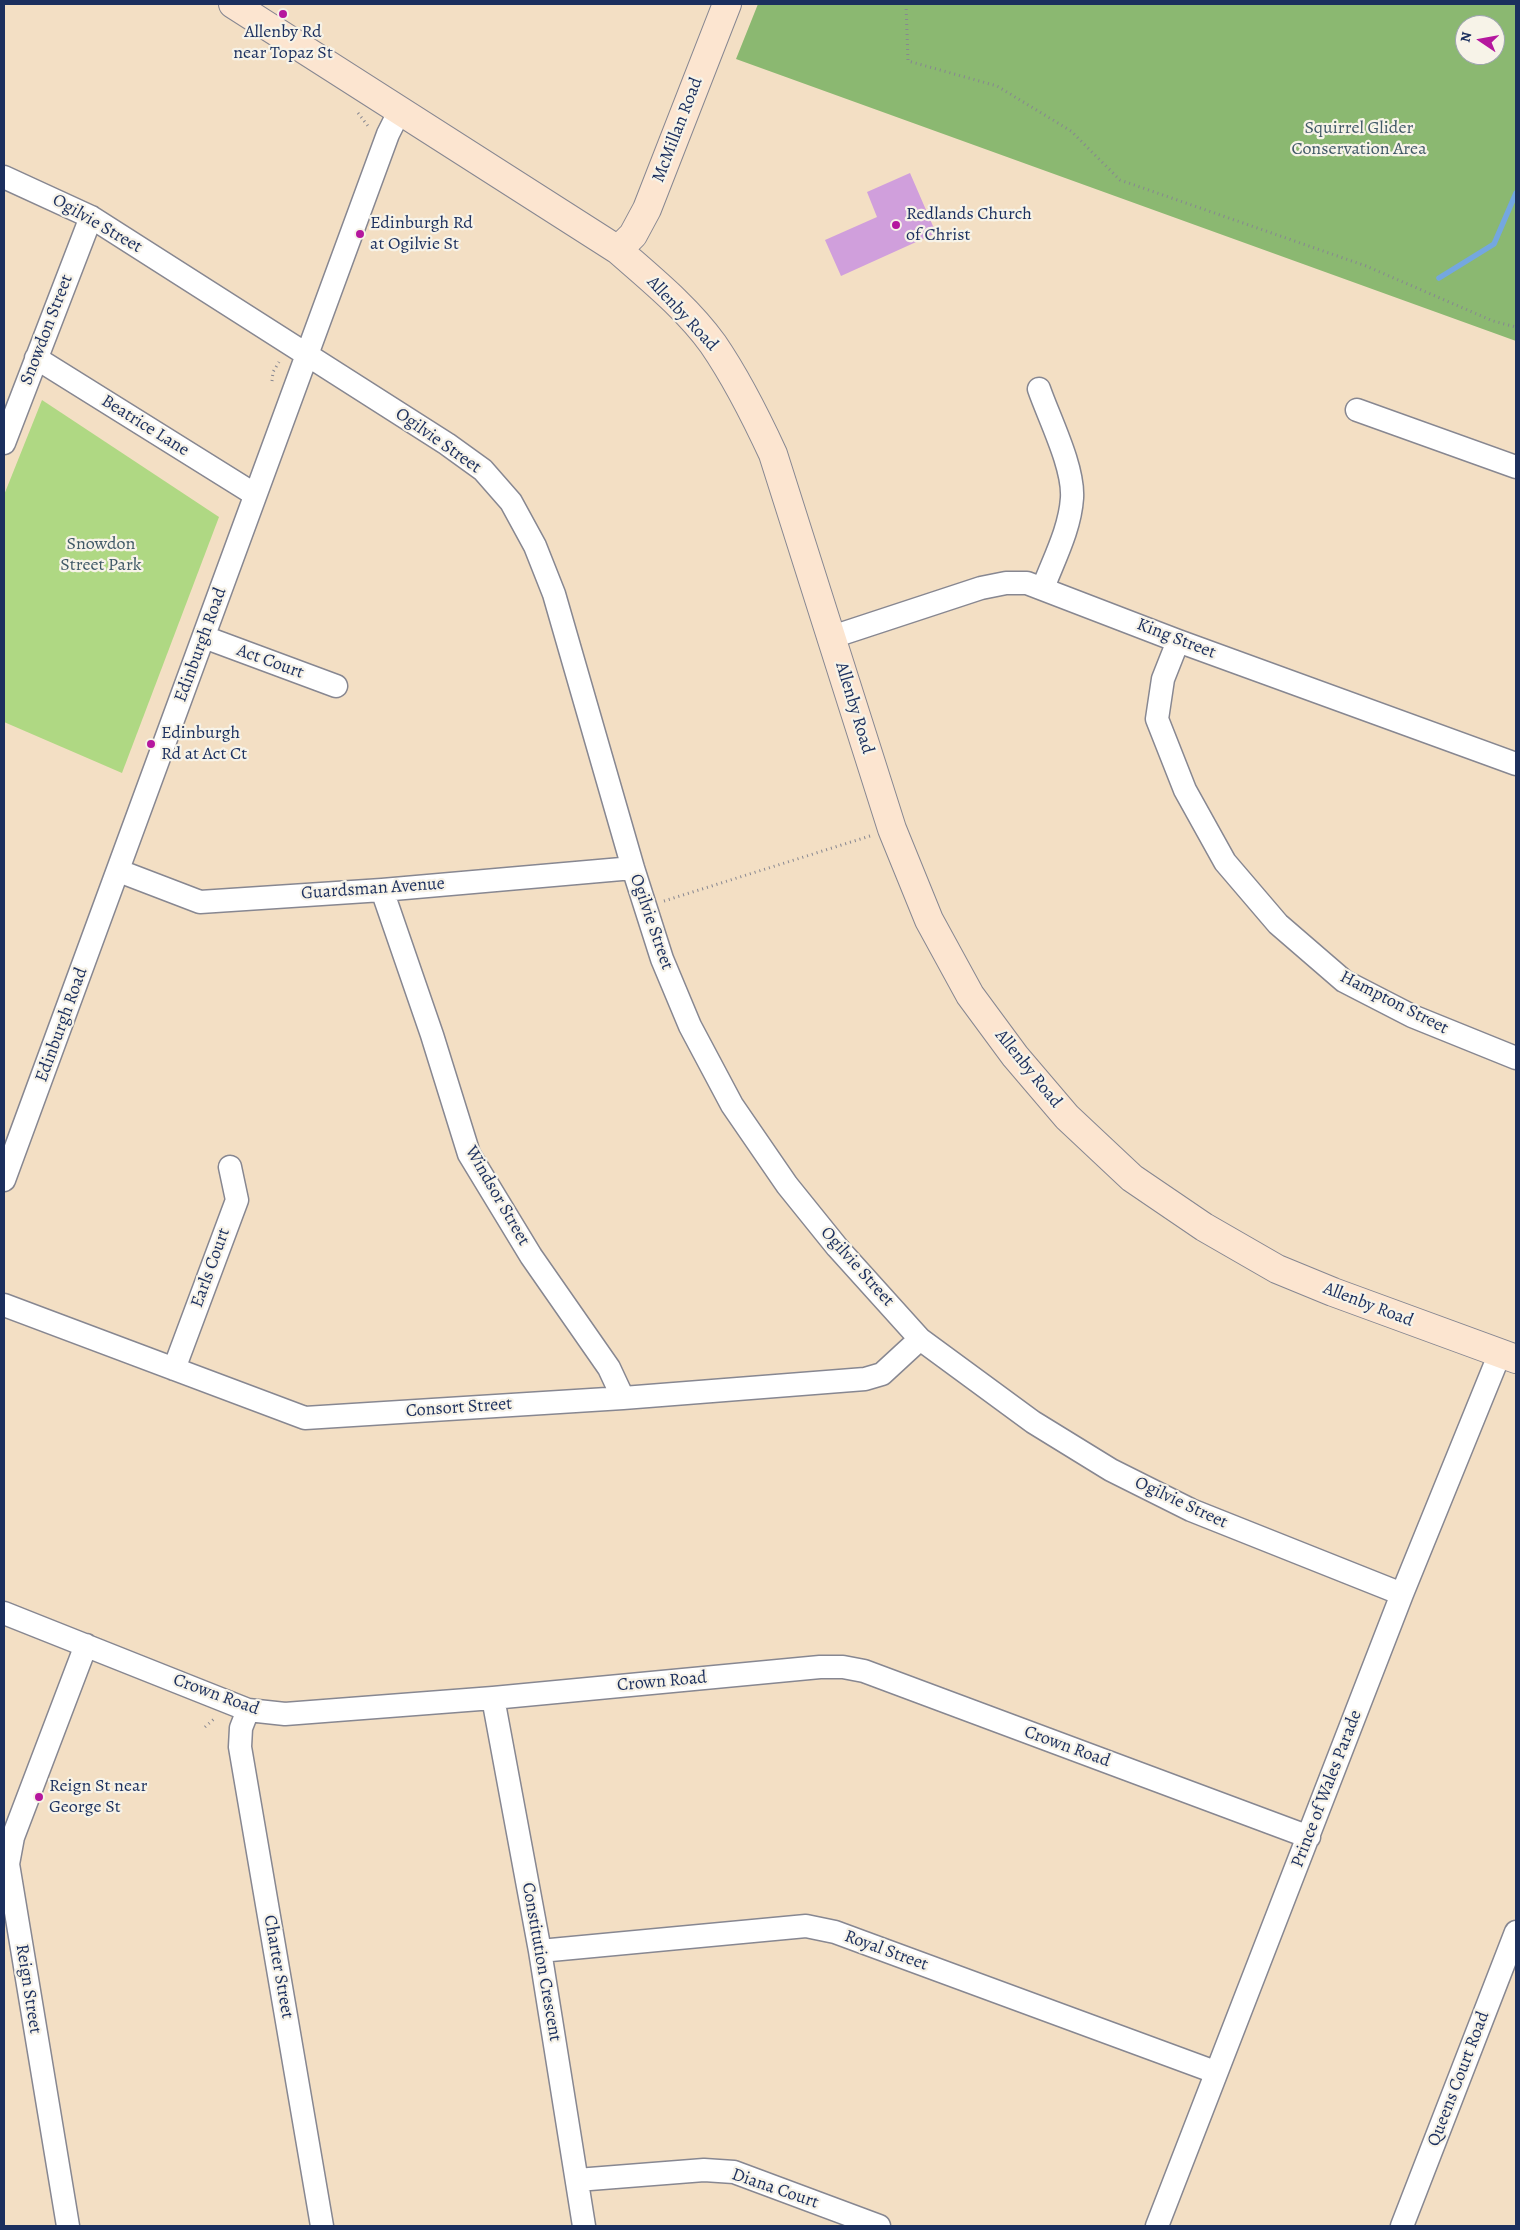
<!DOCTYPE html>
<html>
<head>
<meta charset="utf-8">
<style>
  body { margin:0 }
  #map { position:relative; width:1520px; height:2230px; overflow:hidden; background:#f3dfc4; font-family:Alegreya,serif }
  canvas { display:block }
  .frame { position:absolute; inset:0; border:5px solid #1b2f5e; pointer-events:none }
  .north { position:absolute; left:1455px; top:15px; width:50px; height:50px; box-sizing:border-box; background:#f7f3e8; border:1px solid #9fa5b1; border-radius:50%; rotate:282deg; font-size:14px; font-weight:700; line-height:20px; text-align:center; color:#1b2f5e }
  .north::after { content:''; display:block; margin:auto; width:18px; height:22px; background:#b5179e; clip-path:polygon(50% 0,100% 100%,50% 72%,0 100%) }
</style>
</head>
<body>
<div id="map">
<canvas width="1520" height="2230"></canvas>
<div class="frame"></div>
<div class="north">N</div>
</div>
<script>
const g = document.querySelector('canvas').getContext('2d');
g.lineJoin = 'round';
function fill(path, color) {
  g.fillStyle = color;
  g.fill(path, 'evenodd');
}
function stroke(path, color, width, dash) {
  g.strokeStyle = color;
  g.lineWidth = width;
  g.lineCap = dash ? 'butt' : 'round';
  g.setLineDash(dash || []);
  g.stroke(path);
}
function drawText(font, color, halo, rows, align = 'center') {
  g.font = font + ' Alegreya,serif';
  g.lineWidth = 4.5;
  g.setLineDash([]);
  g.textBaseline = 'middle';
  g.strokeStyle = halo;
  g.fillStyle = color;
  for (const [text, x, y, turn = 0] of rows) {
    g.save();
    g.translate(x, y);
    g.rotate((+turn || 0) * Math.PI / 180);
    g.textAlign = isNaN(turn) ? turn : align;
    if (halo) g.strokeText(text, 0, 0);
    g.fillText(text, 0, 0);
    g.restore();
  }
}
const green = new Path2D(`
  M42 400 219 517 122 773 4 722V495Z`);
const forest = new Path2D(`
  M758 4H1516V341L736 59ZM1465 25H1495V55H1465Z`);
const stream = new Path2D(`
  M1439 278 1494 244 1516 193`);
const building = new Path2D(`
  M910 173 936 233 841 276 825 240 877 217 867 192Z`);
const path = new Path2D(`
  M906 4 908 61 997 86 1071 131 1120 180 1366 266 1493 321 1516 327
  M358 113 368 126
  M272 381 273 372 279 362
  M664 901 870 836
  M205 1727 214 1719`);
const street = new Path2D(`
  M4 177 91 217 447 444 483 470 511 502 535 546 554 594 633 868 662 959 690 1026 732 1105 787 1185 837 1247 920 1339 1033 1422 1111 1470 1191 1510 1402 1594
  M36 358 254 494
  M1039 389C1049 418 1074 467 1072 498 1070 529 1054 559 1043 588
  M1357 410 1516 467
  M4 443 91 217
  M204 637 336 686
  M832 637 981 588 1006 583H1027L1178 641 1516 764
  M1178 641 1163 679 1157 719 1185 790 1225 862 1278 924 1344 981 1412 1016 1516 1058
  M119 871 200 902 382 890 633 868
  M382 890 432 1035 469 1154 531 1256 609 1368 623 1398
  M4 1180C133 832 257 482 388 134L400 110
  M4 1305 305 1418 623 1398 865 1379 882 1374 920 1339
  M174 1369 237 1200 230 1167
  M4 1613 248 1710 285 1714 493 1698 820 1667H843L864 1671 1309 1837
  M493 1698 540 1951 584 2226
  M248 1710 241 1728 240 1747 322 2226
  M540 1951 806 1926 835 1932 1215 2072
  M577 2180 704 2170 734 2172 879 2226
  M68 2226 8 1864 13 1837 86 1645
  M1157 2226 1402 1594 1500 1353
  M1402 2226 1516 1932`);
const secondary = new Path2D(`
  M233 4 618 250C651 279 687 308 713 344 737 379 755 415 773 454L892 829 929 920 970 995 1015 1056 1067 1117 1132 1178 1204 1227 1277 1269 1333 1292 1516 1359
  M618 250 633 235 647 209 727 4`);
const markers = [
  [283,14,5,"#b5179e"],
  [896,225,5,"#b5179e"],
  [360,234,5,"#b5179e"],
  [151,744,5,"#b5179e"],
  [39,1797,5,"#b5179e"]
];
const poiNames = [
  ["Allenby Rd",283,33,"center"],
  ["near Topaz St",283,54,"center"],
  ["Redlands Church",906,215],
  ["of Christ",906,236],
  ["Edinburgh Rd",370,224],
  ["at Ogilvie St",370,245],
  ["Edinburgh",161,734],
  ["Rd at Act Ct",161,755],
  ["Reign St near",49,1787],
  ["George St",49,1808]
];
const parkNames = [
  ["Squirrel Glider",1359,129],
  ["Conservation Area",1359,150],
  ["Snowdon",101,545],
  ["Street Park",101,566]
];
const streetNames = [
  ["McMillan Road",678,130,-69],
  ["Ogilvie Street",97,224,30],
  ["Allenby Road",682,314,47],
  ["Snowdon Street",47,330,-69],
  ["Beatrice Lane",145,426,32],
  ["Ogilvie Street",438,441,35],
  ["King Street",1176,639,21],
  ["Edinburgh Road",201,645,-70],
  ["Act Court",270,662,20],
  ["Allenby Road",854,708,73],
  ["Guardsman Avenue",373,889,-4],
  ["Ogilvie Street",651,922,71],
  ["Hampton Street",1394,1003,27],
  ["Edinburgh Road",62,1025,-70],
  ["Allenby Road",1028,1069,51],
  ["Windsor Street",497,1196,60],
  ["Ogilvie Street",857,1267,48],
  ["Earls Court",211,1268,-70],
  ["Allenby Road",1368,1305,21],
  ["Consort Street",459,1408,-4],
  ["Ogilvie Street",1181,1503,25],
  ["Crown Road",662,1682,-5],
  ["Crown Road",216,1695,20],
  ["Crown Road",1067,1747,20],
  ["Prince of Wales Parade",1327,1789,-69],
  ["Royal Street",886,1951,20],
  ["Constitution Crescent",541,1962,80],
  ["Charter Street",278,1967,80],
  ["Reign Street",28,1989,81],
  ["Queens Court Road",1459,2079,-69],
  ["Diana Court",775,2189,19]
];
fill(green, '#afd883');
fill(forest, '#8bb871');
stroke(stream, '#74a7e0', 5.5);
fill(building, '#d09fdc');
stroke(street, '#878791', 25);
stroke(secondary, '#878791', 30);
stroke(path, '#878791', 3, [1, 4]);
stroke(street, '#fff', 22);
stroke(secondary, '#fce5d0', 28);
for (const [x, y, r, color] of markers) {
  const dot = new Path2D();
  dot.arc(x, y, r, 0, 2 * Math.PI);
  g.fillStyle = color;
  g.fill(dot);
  stroke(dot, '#f7f3e8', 2);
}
drawText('18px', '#1b2f5e', '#f7f3e8', poiNames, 'left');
drawText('18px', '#405967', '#f7f3e8', parkNames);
drawText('18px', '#1b2f5e', '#f7f3e8', streetNames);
</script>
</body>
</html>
